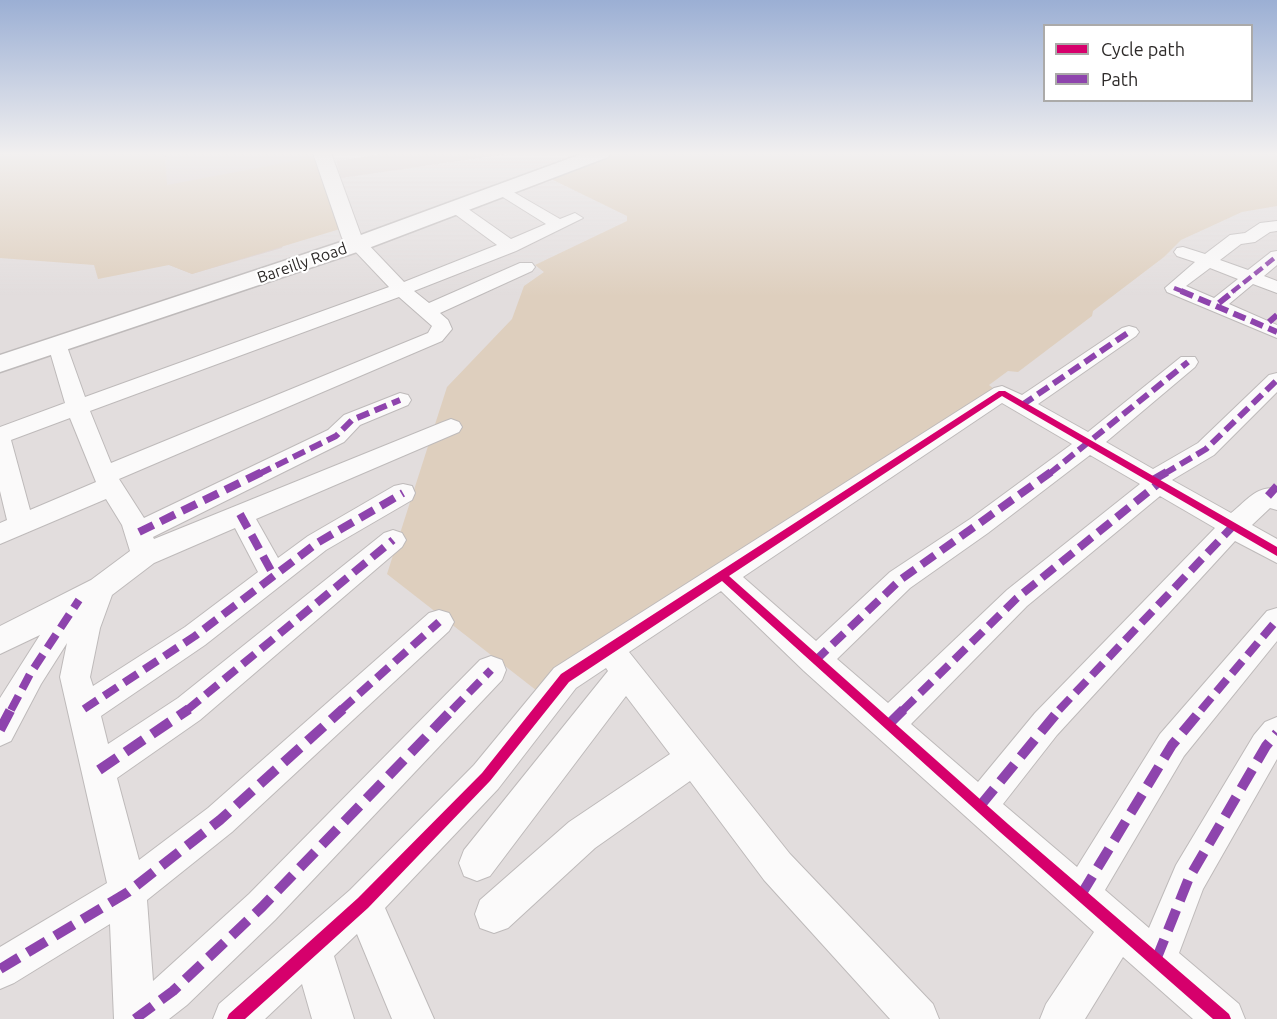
<!DOCTYPE html>
<html>
<head>
<meta charset="utf-8">
<style>
  body { margin:0 }
  #map { position:relative; width:1277px; height:1019px; overflow:hidden; background:#e2dddd; font-family:Ubuntu,sans-serif }
  canvas { display:block }
  .legend { position:absolute; left:1043px; top:24px; width:210px; height:78px; box-sizing:border-box; background:#fff; border:2px solid #abaaa9; margin:0; padding:8px 10px; list-style:none; font-size:18px; color:#2d2a29 }
  .legend li { display:flex; align-items:center; gap:12px; height:30px }
  .legend b { width:30px; border:2px solid #abaaa9 }
</style>
</head>
<body>
<div id="map">
<canvas width="1277" height="1019"></canvas>
<ul class="legend">
<li><b style="height:8px;background:#d6006c"></b>Cycle path</li>
<li><b style="height:8px;background:#8e44ad"></b>Path</li>
</ul>
</div>
<script>
const g = document.querySelector('canvas').getContext('2d');
g.lineJoin = 'round';
function fill(path, color) {
  g.fillStyle = color;
  g.fill(path, 'evenodd');
}
function stroke(path, color, width, dash) {
  g.strokeStyle = color;
  g.lineWidth = width;
  g.lineCap = dash ? 'butt' : 'round';
  g.setLineDash(dash || []);
  g.stroke(path);
}
function drawText(font, color, halo, rows, align = 'center') {
  g.font = font + ' Ubuntu,sans-serif';
  g.lineWidth = 4.5;
  g.setLineDash([]);
  g.textBaseline = 'middle';
  g.strokeStyle = halo;
  g.fillStyle = color;
  for (const [text, x, y, turn = 0] of rows) {
    g.save();
    g.translate(x, y);
    g.rotate((+turn || 0) * Math.PI / 180);
    g.textAlign = isNaN(turn) ? turn : align;
    if (halo) g.strokeText(text, 0, 0);
    g.fillText(text, 0, 0);
    g.restore();
  }
}
const built = new Path2D(`
  M165 153H317L282 248 192 274 169 265Z
  M386 153H515L341 178 336 161Z`);
const green = new Path2D(`
  M0 153H165L167 185 316 157 340 229 192 274 169 265 98 279 94 265 0 258Z
  M612 153H1277V206L1242 212 1181 240 1164 257 1093 311 1092 316 1018 372 1008 371 989 385 994 389 541 694 387 574 447 387 512 319 524 286 544 272 535 265 627 221V216L549 178Z`);
const minor = new Path2D(`
  M503 186 560 219 575 213 583 218 516 251 414 291 429 303 520 263H532L535 267 532 271 440 313 448 320 452 329 442 341 119 479 144 518 328 430 344 415 400 393 408 395 411 400 408 405 360 425 344 442 153 537 154 539 443 422 451 419 459 422 462 427 459 432 256 519 278 558 308 536 394 486 403 484 412 486 415 493 412 500 326 550 205 645 101 716 108 744 178 698 384 533 393 530 402 533 406 540 402 547 200 720 117 778 139 860 208 808 429 613 439 610 449 613 454 622 449 631 232 832 147 900 153 981 249 894 480 660 491 656 502 660 506 670 502 680 275 920 187 1005 169 1019H114L110 924 14 983 0 989V947L107 883 60 677 67 643 41 684 11 741 0 746V698L40 635 0 654V626L91 580 130 551 122 525 106 499 0 544V523L7 520 0 491V427L65 403 48 345 51 341H65L85 397 389 287 352 248 349 244 352 240H364L404 282 497 245 452 212 450 209 452 206H464L511 239 546 224 498 194 495 191ZM399 297 432 326 428 333 111 463 90 411ZM70 418 96 482 30 510 11 440ZM235 528 258 572 185 627 93 686 90 677 100 628 112 595 154 563Z
  M1277 221V231L1270 232 1255 242 1241 244 1220 260 1248 270 1271 252 1277 251V265L1264 276 1277 281V293L1253 284 1229 304 1277 325V338L1167 292 1165 288 1195 262 1177 256 1174 252 1177 248 1183 247 1205 254 1230 235 1245 233 1260 223ZM1210 268 1238 279 1214 298 1186 286Z
  M1129 326 1136 328 1139 332 1136 336 1038 404 1088 432 1181 357H1195L1198 362 1195 367 1106 442 1153 469 1198 443 1269 375 1277 373V392L1214 455 1172 480 1231 513C1245 502 1258 484 1277 489V510L1270 508 1252 525 1277 539V563L1235 541 1057 735 1003 804 1077 867 1160 734 1267 611 1277 608V641L1184 756 1105 890 1149 928 1176 865 1254 735 1265 722 1277 717V759L1203 889 1179 953 1239 1004 1245 1019H1193L1123 957 1085 1019H1040L1046 1004 1094 932 804 671 721 591 629 652 790 854 933 1004 939 1019H890L764 880 690 781 595 848 508 928 494 933 480 928 475 914 480 900 569 822 670 754 626 696 490 876 477 881 464 876 459 863 464 850 608 671 606 668 576 688 498 789 385 908 434 1019H392L357 934 334 956 354 1019H312L302 984 265 1019H213L219 1004 350 890 474 765 554 668 994 388 1002 386 1022 395 1122 328ZM1002 403 1072 444 970 519 890 572 816 641 743 577ZM1090 455 1140 484 1007 590 888 703 837 659 910 588 988 533ZM1160 496 1215 528 1035 713 978 782 911 724 1027 606Z`);
const major = new Path2D(`
  M313 153H331L362 238 359 242H345L342 238Z`);
const highway = new Path2D(`
  M584 153H610L608 157 366 249 0 372V355L350 239Z`);
const quietFar3 = new Path2D(`
  M1174 288 1184 292
  M1232 292 1277 256`);
const quietFar2 = new Path2D(`
  M1181 291 1277 332
  M1219 303 1234 291
  M1269 322 1277 315
  M1022 405 1129 332
  M259 474 336 436 352 420 400 400
  M1049 474 1188 362
  M1164 474 1206 449 1277 380`);
const quietFar1 = new Path2D(`
  M1153 480 1167 472
  M1268 496 1277 486
  M240 514 274 576
  M139 532 262 472
  M815 661 900 580 1051 472
  M84 709 195 636 317 543 403 493
  M11 710 30 674 79 600
  M187 710 393 540
  M341 710 439 622
  M452 710 491 670
  M903 710 1017 598 1159 483
  M1059 710 1233 526
  M1201 710 1277 620`);
const quiet = new Path2D(`
  M888 725 904 709
  M0 730 11 709
  M99 770 189 709
  M980 806 1060 709
  M1081 895 1172 745 1202 709
  M1156 960 1189 878 1266 746 1277 733
  M0 969 128 892 220 820 343 709
  M135 1019 173 991 262 907 453 709`);
const cycleway = new Path2D(`
  M999 391H1005L1277 547V556L1002 396 729 576 1008 824 1229 1014 1231 1019H1213L1000 832 722 581 569 682 490 781 368 908 245 1019H227L229 1014 358 898 482 773 561 674Z`);
const farStreetnames = [
  ["Bareilly Road",302,263,-19]
];
fill(built, '#dcd0cd');
fill(green, '#decfbe');
stroke(minor, '#bebaba', 2);
stroke(major, '#bebaba', 2);
stroke(highway, '#bebaba', 3);
fill(minor, '#fbfafa');
fill(major, '#fbfafa');
fill(highway, '#fbfafa');
stroke(quietFar3, '#8e44ad', 4.5, [10, 4.5]);
stroke(quietFar2, '#8e44ad', 6, [13, 6]);
stroke(quietFar1, '#8e44ad', 8, [16, 8]);
stroke(quiet, '#8e44ad', 10, [22, 10]);
fill(cycleway, '#d6006c');
const sky = g.createLinearGradient(0, 0, 0, 296);
sky.addColorStop(0, '#9bafd4');
sky.addColorStop(0.52, '#f2f0f0');
sky.addColorStop(1, '#f2f0f000');
g.fillStyle = sky;
g.fillRect(0, 0, 1277, 296);
drawText('16px', '#2d2a29', '#fff', farStreetnames);
</script>
</body>
</html>
